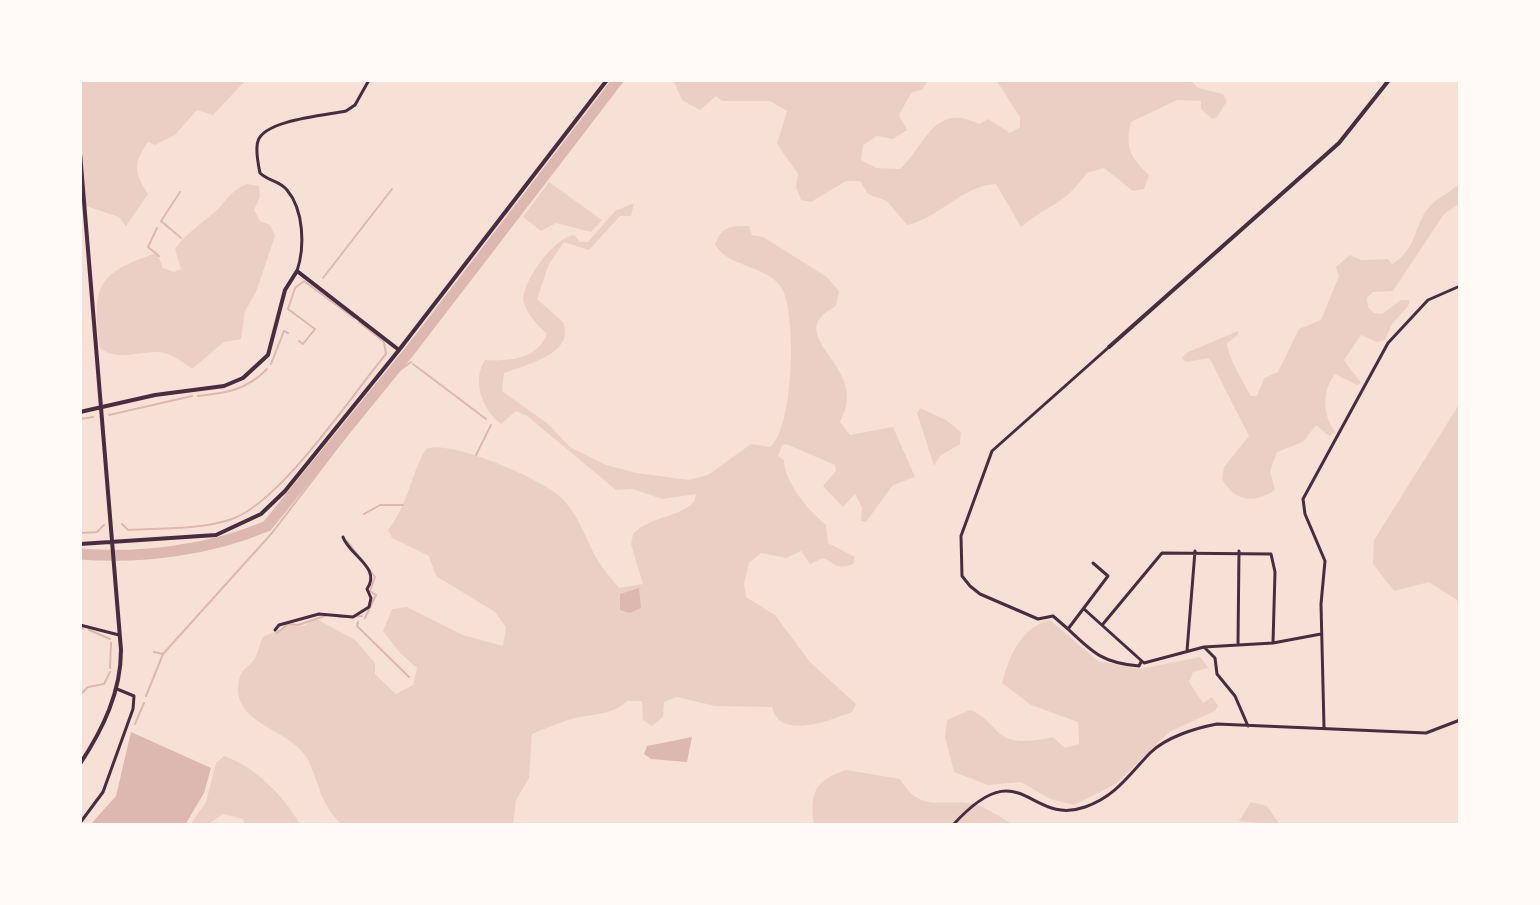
<!DOCTYPE html>
<html>
<head>
<meta charset="utf-8">
<style>
  body { margin:0 }
  #map { position:relative; width:1540px; height:905px; overflow:hidden; background:#f7e1d7; font-family:"Titillium Web",sans-serif }
  canvas { display:block }
  .frame { position:absolute; inset:0; border:82px solid #fffaf5; pointer-events:none }
</style>
</head>
<body>
<div id="map">
<canvas width="1540" height="905"></canvas>
<div class="frame"></div>
</div>
<script>
const g = document.querySelector('canvas').getContext('2d');
g.lineJoin = 'round';
function fill(path, color) {
  g.fillStyle = color;
  g.fill(path, 'evenodd');
}
function stroke(path, color, width, dash) {
  g.strokeStyle = color;
  g.lineWidth = width;
  g.lineCap = dash ? 'butt' : 'round';
  g.setLineDash(dash || []);
  g.stroke(path);
}
const green = new Path2D(`
  M80 80H246L213 115 197 110 175 135 155 145 148 142C133 163 134 172 148 194L126 226 119 217 80 204Z
  M673 80H928L923 89 911 93 899 115 907 130 893 139 877 136 863 145 861 160 876 168 900 169C925 146 934 101 979 124L988 119 1010 133 1020 127V117L996 80H1190L1198 88 1223 94 1227 101 1217 117 1212 119 1201 109V101L1177 100 1131 122C1125 148 1130 157 1149 175L1144 189 1133 191 1104 168 1087 173C1063 206 1050 203 1021 227L996 184C961 186 940 218 907 225L887 201 868 194 860 181H846L811 202 801 200 796 187 798 174 777 144 787 111 770 101H722L716 96 700 110 682 100Z
  M549 182 602 220 591 232 556 223 541 231 523 217Z
  M247 184 259 186 260 197 254 210 260 221 270 225 275 236 256 292 245 311 241 339 224 342 192 369C184 363 170 352 158 352 139 351 118 362 100 348 92 286 96 273 157 253L163 268 174 272 181 269 175 249C187 232 203 223 218 209 228 198 232 190 247 184Z
  M1456 186 1460 187V203L1444 214 1393 291 1373 292 1367 298 1368 307 1374 313 1382 314 1401 300H1409V305L1392 324 1385 340 1377 342 1361 335 1344 360 1361 383 1357 385 1335 374C1321 393 1323 414 1335 432L1329 436 1316 425 1303 442 1277 452 1270 471 1275 490C1254 504 1235 502 1222 479L1224 467 1249 436 1211 361 1208 358 1186 362 1182 358 1186 353 1238 331V335L1227 343C1227 355 1244 384 1251 396H1257L1264 378 1278 372 1299 329 1321 320 1339 276 1336 267 1350 255 1361 260 1388 259 1392 264C1419 248 1413 224 1430 206 1437 198 1448 194 1456 186Z
  M634 203 631 216H620L589 250 564 242 549 264 537 299 563 322C576 354 525 365 504 373L502 391 548 424 570 447 606 465 637 473 689 480 708 475 751 444 770 447C794 429 797 311 781 287 766 265 730 268 715 245 721 226 731 226 749 226L752 235 763 237 827 277 839 291 836 306C777 337 873 365 840 422L850 435 893 427 915 477 893 485 866 522 861 521 862 507 855 494 843 507 823 486 836 471 835 465 786 444 782 445 778 456 784 460C784 482 809 511 826 525L828 543 855 557 853 564C837 570 836 564 823 558L810 564 801 551 786 558 761 553 749 563 744 584 746 597 775 615 810 662 856 704 852 712C831 720 779 741 772 707L715 706 677 697 664 702 663 717 652 726 643 720 642 701H627C611 717 589 713 568 720 556 724 544 729 532 734L529 778 516 800 513 825H343C320 806 320 784 308 760 292 728 229 725 239 680 241 670 248 667 254 660 258 655 259 644 263 637L289 625 304 626 315 618 355 640 375 663V674L396 694 413 685 417 668 400 653 383 631 392 609 407 607 463 635 503 646 506 627 495 612 436 576 429 556 392 538 388 530C410 501 409 478 426 449 452 440 536 477 558 495 579 512 586 542 600 564 605 572 613 580 619 588L643 584 631 544 633 534C652 515 676 519 694 502L696 494 662 499 633 489 616 490 527 416 516 411 501 424C483 411 471 380 485 360 508 361 537 360 547 334 538 325 528 316 524 303 519 285 554 237 574 235L580 242H588L615 211Z
  M1460 403V622L1457 600 1429 582 1394 591 1373 564 1374 540Z
  M920 408 946 420 961 432 960 444 940 456 934 466 917 413Z
  M1050 620 1098 661 1140 669 1200 657 1209 668 1193 672 1189 682 1203 703 1212 697 1218 706 1215 711 1169 732 1116 784 1074 805 1050 799 1021 782 988 785 954 772 945 737 947 720 970 710C983 715 987 721 996 730 1010 746 1034 741 1053 737L1065 748 1079 744 1078 722 1031 705 1002 683C1010 655 1020 628 1050 620Z
  M224 756C256 767 284 797 301 825H245L243 819 223 814 207 825H190L206 802 216 763Z
  M846 770 900 779C921 815 943 797 974 804 987 807 1002 819 1014 825H814C809 793 815 780 846 770Z
  M1251 802 1267 806 1280 825 1239 821Z`);
const water = new Path2D(`
  M639 588 641 608 630 613 620 610V594Z
  M131 732 211 768 204 793 185 825H90L116 796Z
  M692 737 687 762 651 759 644 754 647 746Z`);
const stream = new Path2D(`
  M180 192 161 221 181 238
  M157 228 148 247 159 256
  M323 278 392 189
  M359 322 383 341
  M299 341 303 344 315 329 288 309 295 288 304 281 354 318
  M403 356 406 358
  M271 364 284 331 288 333
  M413 364 486 419
  M198 396C226 393 247 390 267 369
  M109 415 192 396
  M80 419 93 417
  M476 455 491 425
  M364 514 380 505H403
  M122 524 128 530C162 528 200 530 232 519 281 502 351 396 386 354L384 342
  M80 533 97 532 104 525
  M347 541 375 577 370 591 376 595 365 618
  M339 617 362 616
  M358 622 357 626 409 677
  M80 628 83 629
  M89 630 110 639
  M277 633 288 624 298 625 325 616
  M154 652 163 654 272 533 393 375 411 362
  M110 668 111 643
  M80 695 88 687 104 684 110 672
  M146 696 163 654
  M135 724 144 703`);
const river = new Path2D(`
  M80 554C141 559 211 550 267 526L413 347 618 80`);
const minor = new Path2D(`
  M297 271C305 247 304 210 287 190 280 181 268 181 260 173 258 163 255 150 258 141 264 120 327 115 346 111L355 105 369 80
  M1093 563 1108 576 1068 629 1053 616 1038 619 980 594 970 586 962 576 961 536 992 451 1109 347
  M1084 609 1144 663 1204 647 1273 643 1321 634
  M1103 624 1162 553 1271 554 1275 572 1273 643
  M80 625 119 635
  M1068 629C1093 653 1103 663 1139 666L1141 662
  M275 630 279 625 319 614 353 617 369 607 371 598 367 589C382 568 349 555 343 537
  M1238 643 1239 551
  M1204 647 1215 658 1217 674 1235 696 1248 726
  M1187 651 1195 551
  M1324 727 1321 604 1325 561 1305 514 1303 499 1388 343 1428 300 1460 286
  M80 823 103 792 133 709 134 696 117 689
  M953 825C1022 749 1028 827 1085 807 1115 797 1129 775 1150 753 1166 737 1196 728 1217 724L1426 733 1460 720`);
const tertiary = new Path2D(`
  M80 153 121 650C121 692 103 729 80 764
  M1109 347 1339 143 1389 80
  M80 412 155 395 224 386 243 378 268 355 285 290 297 271 399 350
  M80 544 216 535 261 514 285 491 399 350 607 80`);
fill(green, '#ebcfc5');
fill(water, '#dcb8b0');
stroke(stream, '#dcb8b0', 2);
stroke(river, '#dcb8b0', 11);
stroke(minor, '#4a2c40', 3);
stroke(tertiary, '#4a2c40', 4);
</script>
</body>
</html>
